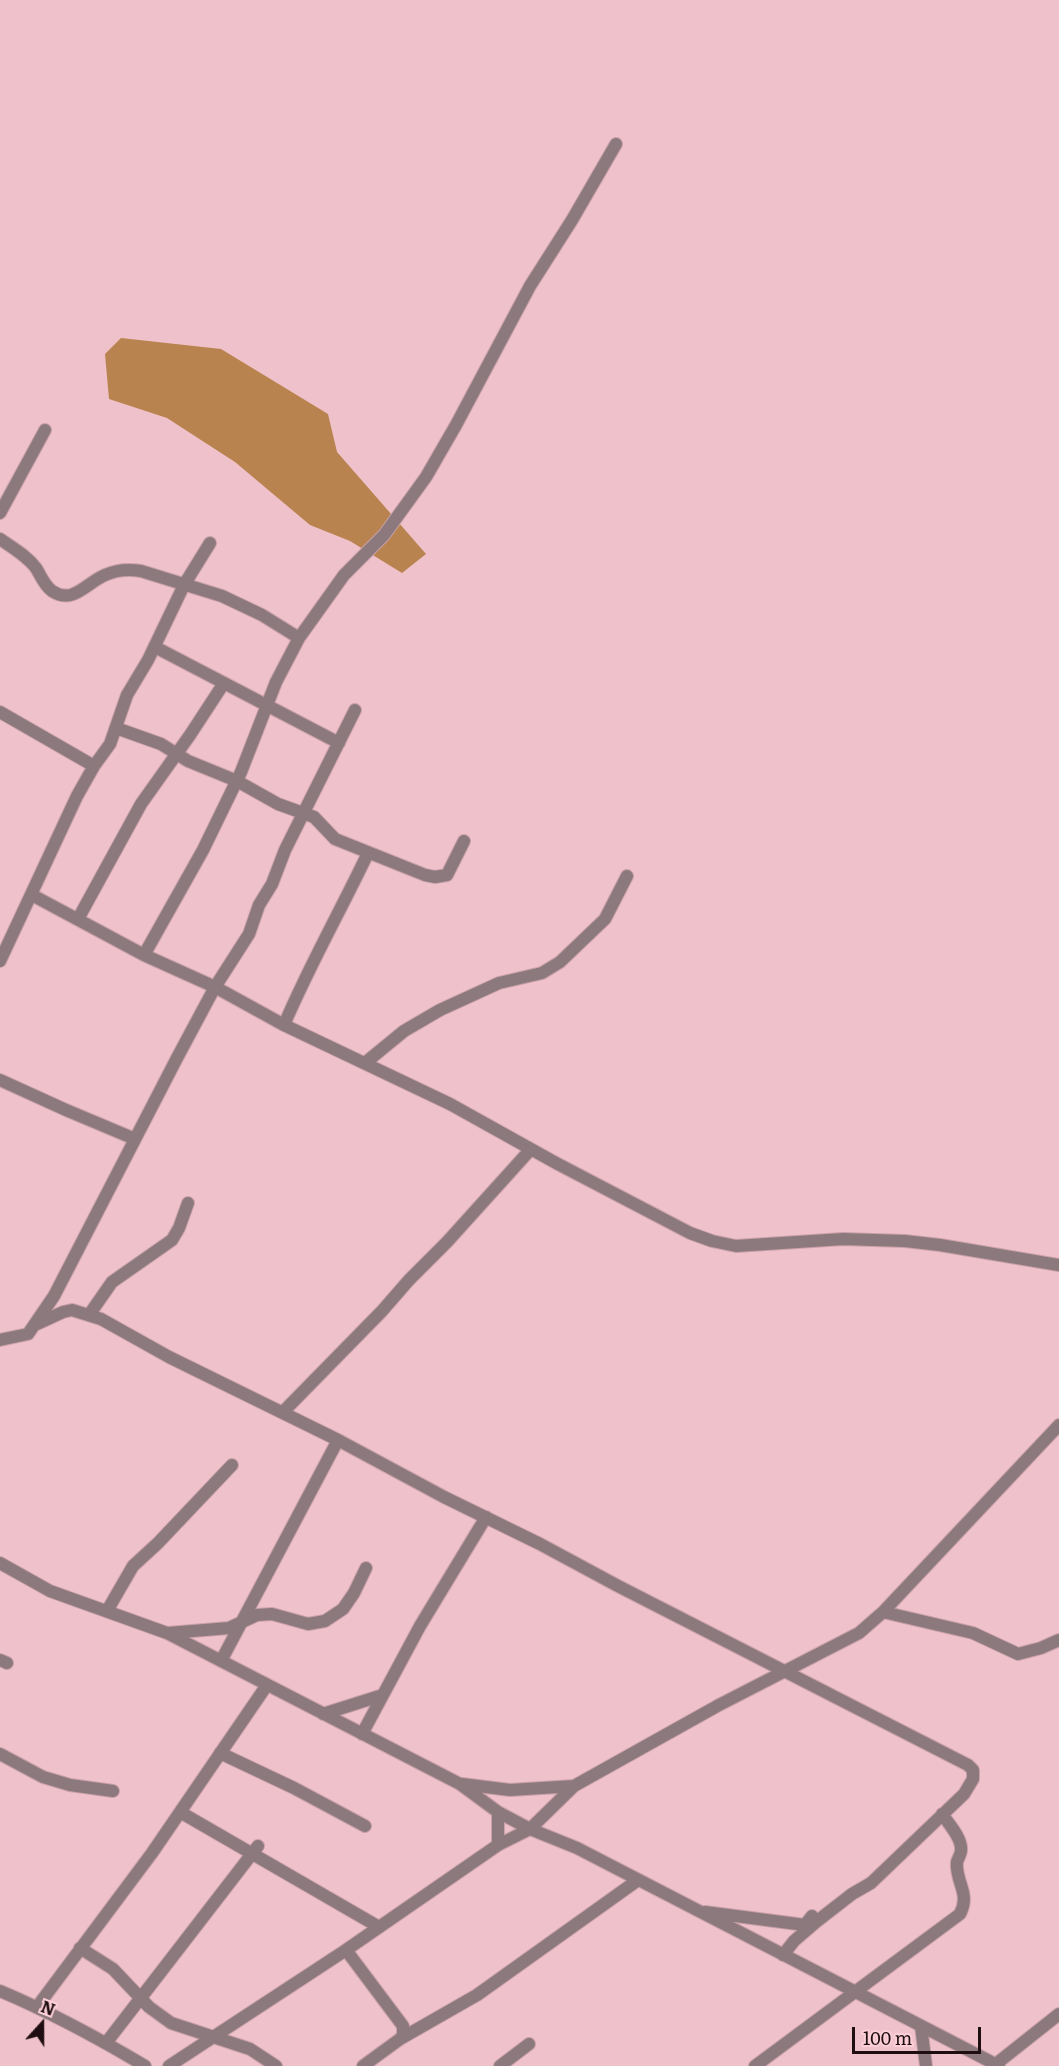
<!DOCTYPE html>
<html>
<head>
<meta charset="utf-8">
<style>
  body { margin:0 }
  #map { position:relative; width:1059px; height:2066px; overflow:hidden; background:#efc1ca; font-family:Literata,serif }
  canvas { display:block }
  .north { position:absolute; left:12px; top:1994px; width:60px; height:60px; -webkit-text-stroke:4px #fcced6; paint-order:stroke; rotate:21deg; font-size:16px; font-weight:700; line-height:24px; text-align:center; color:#1e0e12 }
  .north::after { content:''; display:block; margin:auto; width:21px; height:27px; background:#1e0e12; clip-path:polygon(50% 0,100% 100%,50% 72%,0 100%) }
  .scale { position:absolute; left:852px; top:2027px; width:129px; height:27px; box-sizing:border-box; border:3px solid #1e0e12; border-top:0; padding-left:8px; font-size:18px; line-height:21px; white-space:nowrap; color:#1e0e12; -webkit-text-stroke:4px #fcced6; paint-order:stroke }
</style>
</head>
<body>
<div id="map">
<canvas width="1059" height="2066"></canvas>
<div class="north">N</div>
<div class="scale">100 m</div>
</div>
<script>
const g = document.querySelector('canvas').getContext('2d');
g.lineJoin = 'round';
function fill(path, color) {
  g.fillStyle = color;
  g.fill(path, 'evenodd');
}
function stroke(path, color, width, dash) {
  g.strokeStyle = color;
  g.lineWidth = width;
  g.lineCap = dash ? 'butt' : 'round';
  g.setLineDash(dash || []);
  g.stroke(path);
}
const forest = new Path2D(`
  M121 338 221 349 328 414 337 452 426 554 402 573 350 541 310 525 235 462 167 418 109 399 105 354Z`);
const minor = new Path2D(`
  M0 513 45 430
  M0 539C13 548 27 556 36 568 41 576 44 585 52 591 73 605 86 583 105 575 116 570 129 569 141 571L222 596 262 615 299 638
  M155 647 339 743
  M0 712 94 766
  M116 728 161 744 188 761 237 781 278 804 314 817 335 839 425 875 435 877 447 875 464 841
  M32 895 144 955 215 987 284 1025 450 1104 556 1163 690 1233 712 1241 736 1246 843 1239 905 1241 940 1245 1059 1265
  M78 919 141 804 190 735 224 683
  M144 955 203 850 241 772 276 682 299 638 344 575 384 535 426 477 456 425 530 286 572 220 616 144
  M0 961 77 796 94 766 110 744 127 695 148 660 184 585 210 543
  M284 1025C309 966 341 910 368 853
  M365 1063 404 1031 440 1010 499 983 542 973 560 962 605 919 627 876
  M0 1080 66 1110 135 1139
  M89 1315 112 1282 172 1240 179 1228 188 1203
  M37 1324 63 1312 72 1310 101 1319 169 1357 338 1440 444 1497 540 1544 618 1586 968 1765 973 1770V1779L964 1794 871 1883 852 1894 816 1922 794 1941 783 1955
  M0 1340 28 1334 54 1296 177 1058 215 987 249 934 259 905 272 884 285 850 355 710
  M283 1412 382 1311 409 1280 447 1242 531 1149
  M0 1563 50 1591 167 1633 460 1784 498 1812 530 1829 577 1848 999 2066
  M107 1611 133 1566 158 1543 232 1465
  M883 1612 973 1633 1018 1654 1041 1648 1059 1640
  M168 1633 229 1628 257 1615 272 1614 308 1624 325 1621 343 1609 354 1593 366 1568
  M0 1660 7 1663
  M221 1661 338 1440
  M323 1714 383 1695
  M362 1734 420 1626 486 1517
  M220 1753 294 1788 365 1826
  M0 1754 43 1777 70 1785 113 1791
  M462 1784 510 1790 574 1786 719 1705 859 1633 883 1612 1059 1425
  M180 1812 379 1927
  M498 1812V1845
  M705 1912 805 1925 812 1916
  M80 1948 113 1969 149 2007 171 2023 250 2049 276 2066
  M346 1950 403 2026V2035L400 2039 363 2066
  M0 1991C50 2012 98 2038 145 2066
  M37 2007 152 1853 267 1685
  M921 2026 926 2066
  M400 2039 477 1995 638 1880
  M106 2043 258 1846
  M996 2064 1059 2014
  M169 2066 346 1950 498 1845 530 1829 574 1786
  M500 2066 529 2044
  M755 2066 960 1914C971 1893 955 1882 957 1862 958 1858 962 1853 961 1848 961 1837 948 1823 942 1814`);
fill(forest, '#b8834e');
stroke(minor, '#c9a1a9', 14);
stroke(minor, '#8c797d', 12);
</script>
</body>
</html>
